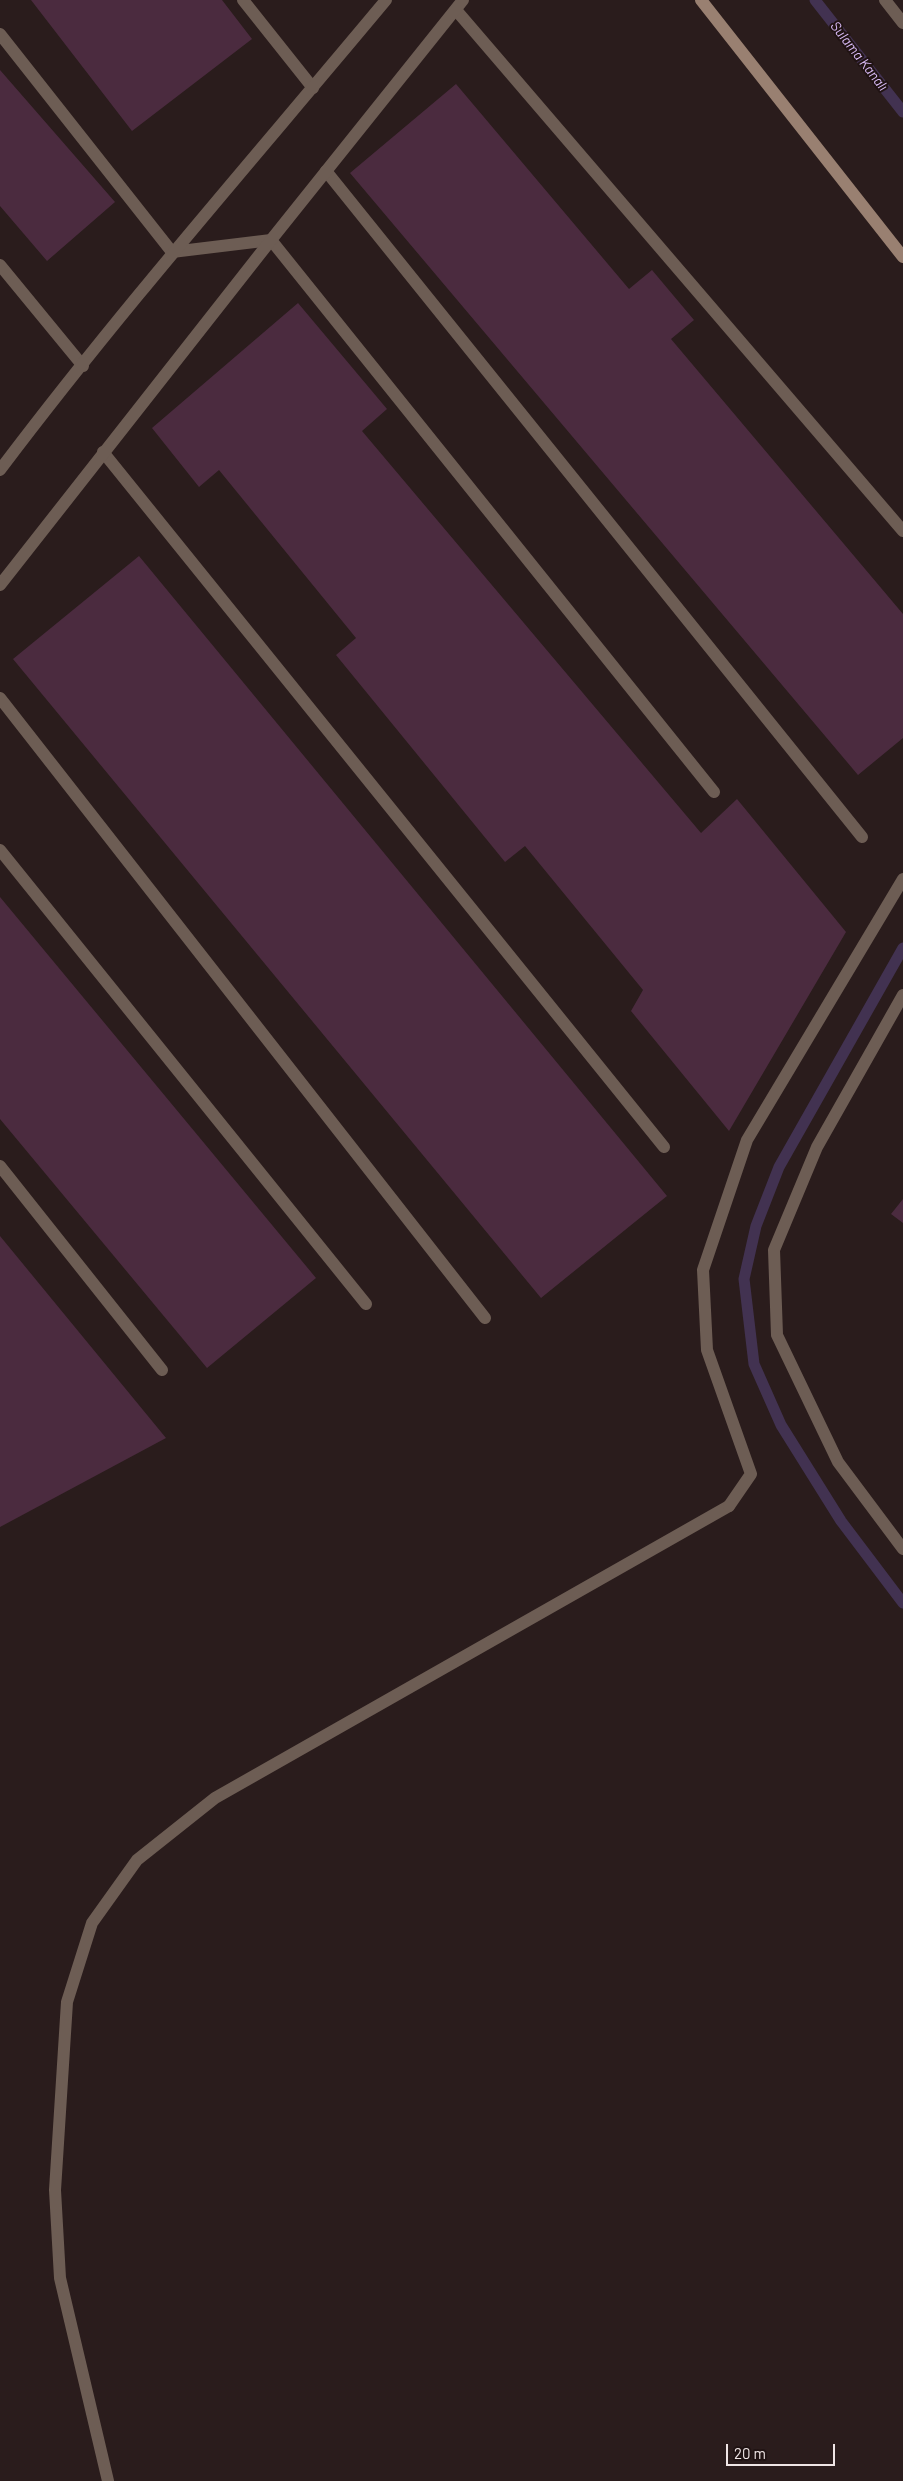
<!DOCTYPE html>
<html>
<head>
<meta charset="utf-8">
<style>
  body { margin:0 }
  #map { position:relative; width:903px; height:2481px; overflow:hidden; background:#2a1c1c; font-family:Barlow,sans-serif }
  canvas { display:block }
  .scale { position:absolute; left:726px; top:2444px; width:109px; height:22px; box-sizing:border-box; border:2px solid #efe5e5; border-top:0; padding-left:6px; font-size:15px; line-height:18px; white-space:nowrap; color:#efe5e5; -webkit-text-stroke:4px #201313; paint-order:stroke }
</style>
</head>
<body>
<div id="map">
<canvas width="903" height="2481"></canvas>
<div class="scale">20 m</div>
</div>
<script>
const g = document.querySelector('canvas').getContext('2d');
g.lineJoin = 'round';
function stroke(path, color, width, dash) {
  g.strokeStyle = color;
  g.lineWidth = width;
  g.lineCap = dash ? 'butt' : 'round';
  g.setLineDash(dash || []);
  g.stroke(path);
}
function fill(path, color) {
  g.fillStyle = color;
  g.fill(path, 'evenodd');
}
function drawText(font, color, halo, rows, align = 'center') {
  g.font = font + ' Barlow,sans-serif';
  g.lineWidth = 4;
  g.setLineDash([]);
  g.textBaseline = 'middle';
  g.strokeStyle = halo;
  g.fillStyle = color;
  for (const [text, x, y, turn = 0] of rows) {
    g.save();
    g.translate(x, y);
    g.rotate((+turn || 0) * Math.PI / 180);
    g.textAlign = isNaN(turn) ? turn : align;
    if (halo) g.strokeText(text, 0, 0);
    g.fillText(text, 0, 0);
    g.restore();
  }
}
const stream = new Path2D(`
  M815 0 903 112
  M903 948 779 1167 756 1226 744 1279 754 1364 781 1425 841 1521 903 1603`);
const building = new Path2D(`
  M31 0H222L252 39 132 131Z
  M0 70 115 202 47 261 0 206Z
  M456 84 629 289 652 270 694 320 671 339 903 614V738L858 775 350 173Z
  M298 303 387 409 362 431 701 833 737 799 846 932 729 1131 631 1011 643 990 525 846 505 862 336 655 356 638 219 470 199 487 152 428Z
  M139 556 667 1196 541 1298 13 659Z
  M0 897 316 1278 207 1368 0 1119Z
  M903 1199V1223L891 1214Z
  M0 1236 166 1438 0 1527Z`);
const service = new Path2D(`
  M243 0 313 88
  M456 10 903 531
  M0 34 172 252 271 240 714 792
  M326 171 862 837
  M0 265 83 366
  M103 452 664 1147
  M0 1166 162 1370
  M108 2481 60 2278 55 2190 67 2002 92 1923 137 1860 215 1798 729 1506`);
const minor = new Path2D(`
  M885 0 903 23
  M0 470C122 308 256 156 386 0
  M0 585 271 240 463 0
  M0 698 485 1318
  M0 850 366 1304
  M903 995 817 1147 774 1250 777 1335 838 1462 903 1549
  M729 1506 751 1474 707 1350 703 1270 747 1140 903 879`);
const secondary = new Path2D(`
  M701 0 903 257`);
const waterNames = [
  ["Sulama Kanalı",859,56,52]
];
stroke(stream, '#423251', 11);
fill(building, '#4b2b3f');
stroke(service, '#6d5d54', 12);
stroke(minor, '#6d5d54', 12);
stroke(secondary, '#998071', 12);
drawText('italic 14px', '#d8baf5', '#201313', waterNames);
</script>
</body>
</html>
